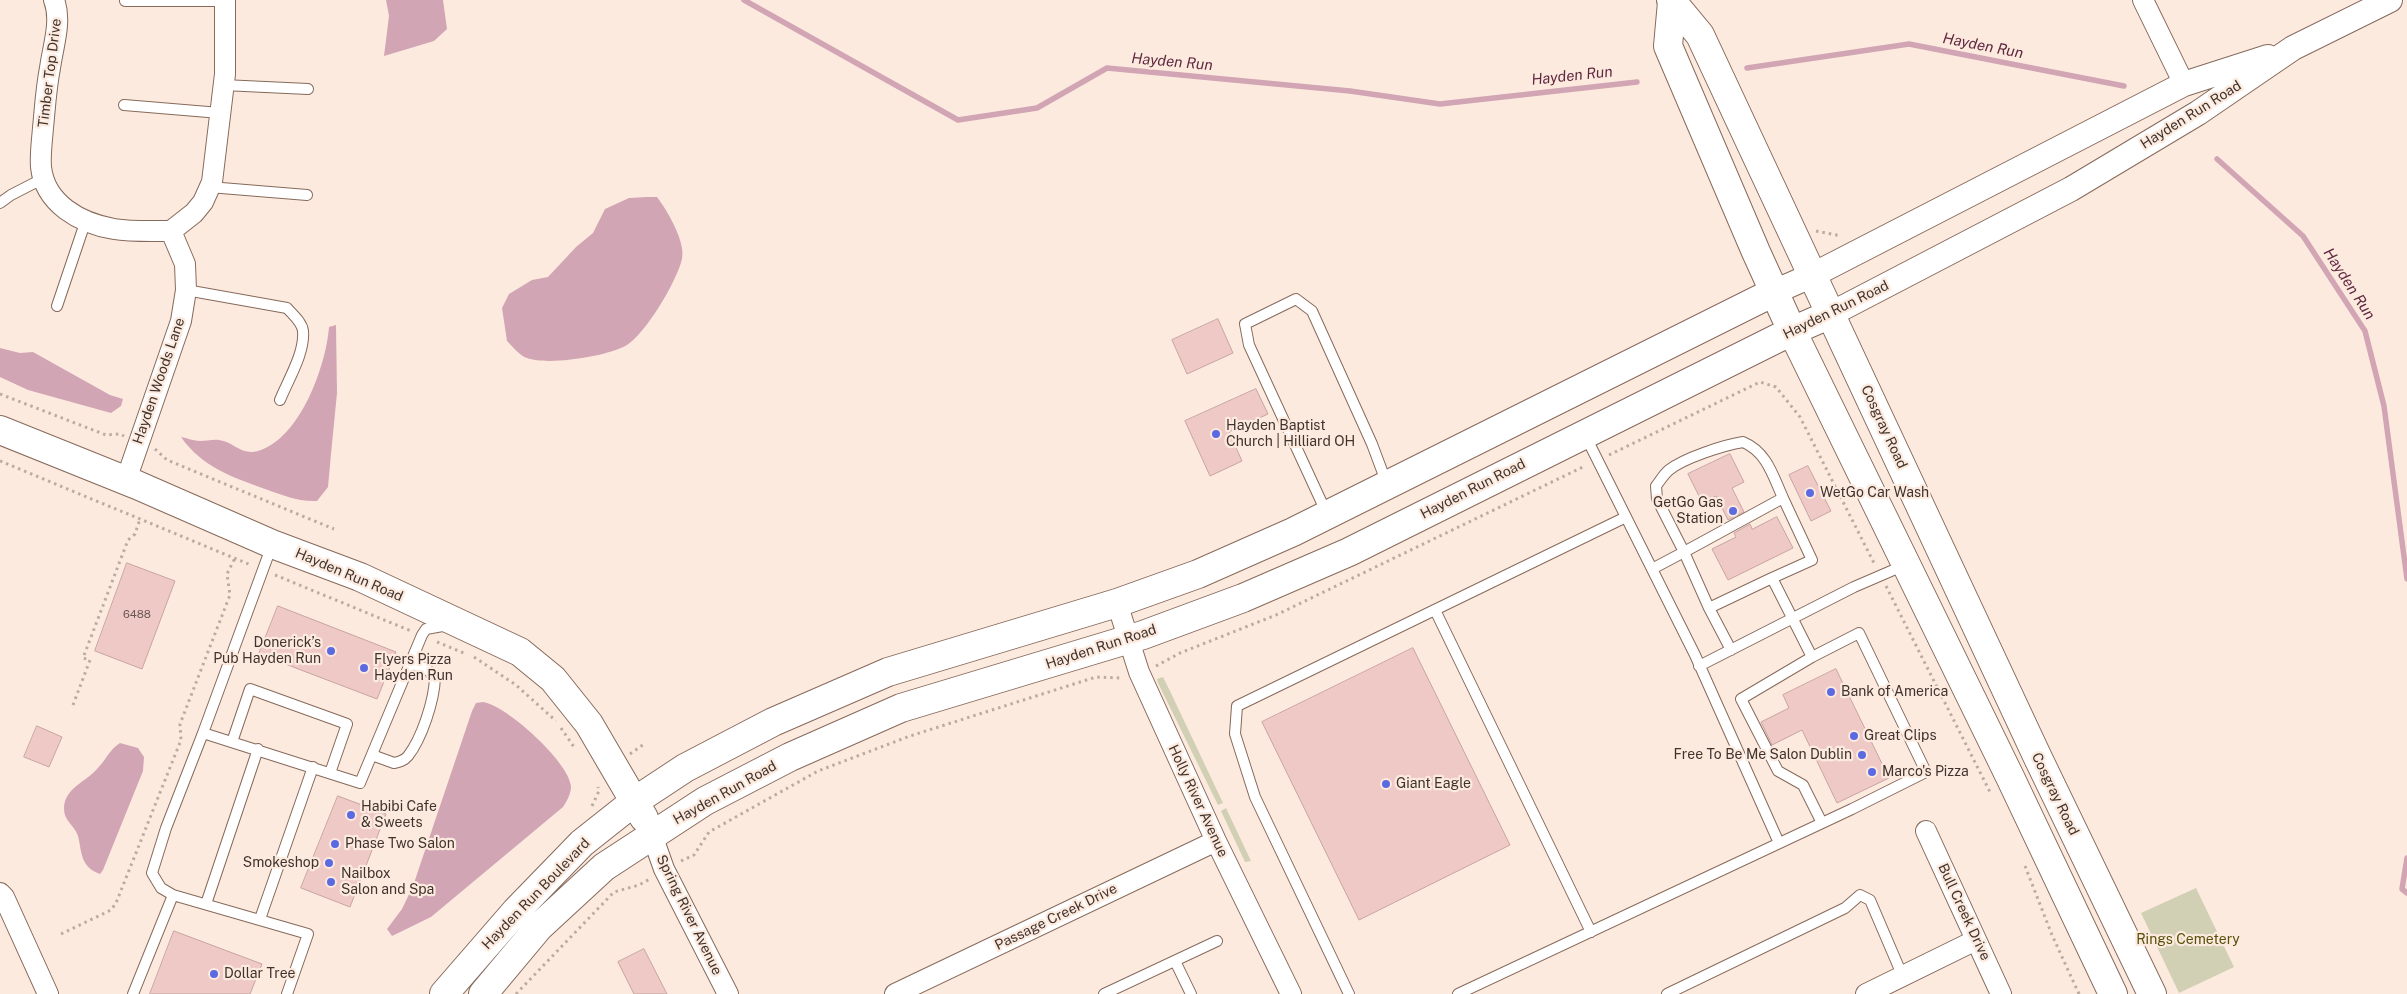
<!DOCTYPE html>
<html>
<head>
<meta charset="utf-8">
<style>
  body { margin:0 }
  canvas { display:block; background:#fdeadf }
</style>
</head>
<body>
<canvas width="2407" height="994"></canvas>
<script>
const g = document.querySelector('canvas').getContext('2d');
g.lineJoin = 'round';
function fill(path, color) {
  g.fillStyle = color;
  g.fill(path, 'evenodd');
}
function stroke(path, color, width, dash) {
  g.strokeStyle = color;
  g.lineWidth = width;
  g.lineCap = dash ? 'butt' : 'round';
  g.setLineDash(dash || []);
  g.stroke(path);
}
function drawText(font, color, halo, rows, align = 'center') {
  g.font = font + ' "Public Sans",sans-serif';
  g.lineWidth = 4.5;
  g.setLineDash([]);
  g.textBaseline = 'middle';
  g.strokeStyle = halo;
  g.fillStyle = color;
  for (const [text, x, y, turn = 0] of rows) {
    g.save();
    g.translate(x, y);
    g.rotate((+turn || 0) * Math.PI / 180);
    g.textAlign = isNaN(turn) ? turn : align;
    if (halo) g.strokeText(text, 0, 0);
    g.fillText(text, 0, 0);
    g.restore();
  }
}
const green = new Path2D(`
  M1163 677 1170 691 1223 803 1218 805 1158 683 1157 679Z
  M1226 808 1251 861 1245 862 1221 811Z
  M2196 888 2234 967 2179 993 2141 913Z`);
const water = new Path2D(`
  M386 0H443L447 29 434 41 384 56 389 16Z
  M647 197H657C667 210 686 242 682 259 677 281 646 333 627 345 609 356 548 366 527 358 520 356 512 346 507 341L502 308 509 294 532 280 548 277 576 247 593 233 605 209 629 198Z
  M336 325 337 393 331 454 328 487 317 501C298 502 283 495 265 489 232 477 202 467 181 437 187 438 194 441 200 441 206 441 213 439 219 440 234 442 242 456 258 451 300 439 326 366 329 327Z
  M0 348 20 353 33 352 110 395 123 399 121 406 111 413 28 390 0 377Z
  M483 702C506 705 569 762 571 786 571 794 567 801 563 807L431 917 392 936 387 929 402 909 413 886 472 711 476 703Z
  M120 743 138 748 144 757 143 771 103 870 100 874C80 867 82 852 78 836 75 826 64 821 64 809 64 788 86 782 97 769 106 760 109 750 120 743Z`);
const stream = new Path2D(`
  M744 0 958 120 1037 108 1107 68 1350 91 1440 104 1637 82
  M1747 68 1909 44 2124 86
  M2217 159 2303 236 2365 331 2384 406 2407 579
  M2407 858 2402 889 2407 893`);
const building = new Path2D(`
  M1218 319 1233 353 1187 374 1172 340Z
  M1256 389 1268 414 1229 432 1242 461 1210 476 1185 421Z
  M1730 454 1744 482 1732 488 1744 512 1728 520 1716 496 1702 502 1688 474Z
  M1808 466 1831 511 1811 521 1789 475Z
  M1777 517 1793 548 1728 580 1712 549 1736 537 1734 533 1750 524 1752 529Z
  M127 563 175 581 142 669 95 651Z
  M278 606 396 652 377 699 259 654Z
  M1413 648 1510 845 1359 920 1262 722Z
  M1836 669 1889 778 1837 803 1802 730 1772 745 1761 722 1789 708 1783 695Z
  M37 726 62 737 49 767 24 757Z
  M338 796 386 814 350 907 301 888Z
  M174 931 262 964 250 994H150Z
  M644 949 667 994H634L618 962Z`);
const path = new Path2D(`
  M1816 231 1841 236
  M0 394 106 435 120 434 124 436
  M155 449 167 460 334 529
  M1609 455 1760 382 1776 387 1800 417 1875 565
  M0 461 251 565
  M275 575 411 631
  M1886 586 1990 792
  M437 642 466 654
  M474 657 516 685 556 721
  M1156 666 1180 653 1276 615 1585 466
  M73 705 90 660 83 658 128 540 135 534 140 519
  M561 728 574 747
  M630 754 644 744
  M592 806 599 791 598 787
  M681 861 694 855 709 832 818 771 910 736 1096 677 1122 678
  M2025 866 2052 935 2079 994
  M61 934 111 910 116 903 181 740 180 724 230 595 227 574 235 558
  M516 994 614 892 639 885 650 879`);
const service = new Path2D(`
  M125 1H225
  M223 85 308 89
  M124 105 220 113
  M209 187 307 195
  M0 203 11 195 44 178
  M186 290 287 308C293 315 302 322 303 331 305 353 288 380 280 400
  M57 306 86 220
  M1585 435 1695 655 1779 843
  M1743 442C1767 452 1773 476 1783 498L1684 552 1657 499 1656 486C1660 481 1664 474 1669 470 1684 458 1724 445 1743 442Z
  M1327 514 1249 345 1245 324 1296 299 1312 311 1372 444 1387 484
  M272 545 203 733 360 783 422 635 426 629 448 625
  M1652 569 1684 552 1709 608 1772 578 1812 657
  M1772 578 1812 560 1783 498
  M1709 608 1731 650
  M1435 610 1591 932
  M1699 666 1854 587 1905 565
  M232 742 250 689 347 724 330 773
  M372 755 394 763C399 762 404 761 408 756 422 738 434 701 435 678L426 668 411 664
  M173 895 161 888 152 873 166 828 203 733
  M206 904 258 749
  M260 919 313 767
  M1175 961 1191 994
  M133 994 173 895 308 934 287 994
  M1104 994 1217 941
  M1349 994 1255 797 1235 734 1237 706 1626 517
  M1458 994 1852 809 1926 772 1859 633 1812 657 1741 699 1778 771 1803 785 1822 823
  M1667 994 1845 908 1860 895 1870 900 1903 977`);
const minor = new Path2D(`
  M54 0C62 21 53 46 50 68 46 88 45 108 43 128 42 141 40 154 41 167 45 204 80 223 114 229 132 232 152 231 171 231
  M2143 0 2184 84
  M171 231 194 213 203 202 212 182 225 74V0
  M126 480 181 321 186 290 185 264 171 231
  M1117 603 1139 672 1216 841 1291 994
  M1926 831 2001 994
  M652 835 664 869 728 994
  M0 893 4 897 48 994
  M895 994 1216 841
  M1866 994 1976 940`);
const tertiary = new Path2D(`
  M1774 292 1813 275 2184 84 2268 57
  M1831 314 2071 189 2198 113 2293 48 2390 0`);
const secondary = new Path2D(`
  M1671 0 1700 35 2038 758 2152 994
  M1672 2 1668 46 1756 252 1792 331 2010 777 2113 994
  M0 430 137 485 272 544 360 577 520 652 553 679 589 724 644 818
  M444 994 516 911 582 843 635 801 685 768 773 722 888 672 1117 603 1198 574 1293 532 1774 292
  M483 994 539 927 604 867 705 801 790 757 901 708 1143 635 1243 598 1349 552 1792 331 1831 314`);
const markers = [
  [1216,434,5,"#5b6ae1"],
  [1810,493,5,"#5b6ae1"],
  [1733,511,5,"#5b6ae1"],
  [331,651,5,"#5b6ae1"],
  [364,668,5,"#5b6ae1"],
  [1831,692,5,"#5b6ae1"],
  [1854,736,5,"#5b6ae1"],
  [1862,755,5,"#5b6ae1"],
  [1872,772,5,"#5b6ae1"],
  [1386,784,5,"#5b6ae1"],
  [351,815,5,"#5b6ae1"],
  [335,844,5,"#5b6ae1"],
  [329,863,5,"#5b6ae1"],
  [331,882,5,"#5b6ae1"],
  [214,974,5,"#5b6ae1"]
];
const numberNames = [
  ["6488",137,615]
];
const streetNames = [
  ["Timber Top Drive",50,73,-83],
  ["Hayden Run Road",2191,115,-32],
  ["Hayden Run Road",1836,310,-26],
  ["Hayden Woods Lane",159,381,-71],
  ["Cosgray Road",1884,427,65],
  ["Hayden Run Road",1473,489,-27],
  ["Hayden Run Road",349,575,23],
  ["Hayden Run Road",1101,647,-18],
  ["Hayden Run Road",725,793,-29],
  ["Cosgray Road",2055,794,64],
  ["Holly River Avenue",1198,801,65],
  ["Hayden Run Boulevard",536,894,-46],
  ["Bull Creek Drive",1964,912,65],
  ["Spring River Avenue",689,915,64],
  ["Passage Creek Drive",1056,917,-26]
];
const poiNames = [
  ["Hayden Baptist",1226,426],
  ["Church | Hilliard OH",1226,442],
  ["WetGo Car Wash",1820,493],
  ["GetGo Gas",1723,503,"right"],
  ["Station",1723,519,"right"],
  ["Donerick’s",321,643,"right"],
  ["Pub Hayden Run",321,659,"right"],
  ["Flyers Pizza",374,660],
  ["Hayden Run",374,676],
  ["Bank of America",1841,692],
  ["Great Clips",1864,736],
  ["Free To Be Me Salon Dublin",1852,755,"right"],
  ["Marco's Pizza",1882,772],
  ["Giant Eagle",1396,784],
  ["Habibi Cafe",361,807],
  ["& Sweets",361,823],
  ["Phase Two Salon",345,844],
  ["Smokeshop",319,863,"right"],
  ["Nailbox",341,874],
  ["Salon and Spa",341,890],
  ["Dollar Tree",224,974]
];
const parkNames = [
  ["Rings Cemetery",2188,940]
];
const waterNames = [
  ["Hayden Run",1983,46,11],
  ["Hayden Run",1172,62,5],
  ["Hayden Run",1572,76,-6],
  ["Hayden Run",2349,284,57]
];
fill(green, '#d1d0b4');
fill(water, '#d2a5b5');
stroke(stream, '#d2a5b5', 5.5);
fill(building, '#eec9c6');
stroke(building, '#c8a4a1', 1);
stroke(service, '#866a5b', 12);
stroke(minor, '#866a5b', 22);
stroke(tertiary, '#866a5b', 26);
stroke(secondary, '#866a5b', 30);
stroke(path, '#bbaba1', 3, [2.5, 4]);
stroke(service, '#fff', 10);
stroke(minor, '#fff', 20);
stroke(tertiary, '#fff', 24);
stroke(secondary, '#fff', 28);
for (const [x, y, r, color] of markers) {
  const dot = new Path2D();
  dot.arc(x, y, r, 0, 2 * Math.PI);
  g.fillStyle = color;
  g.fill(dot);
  stroke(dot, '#fdeadf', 2);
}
drawText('11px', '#6b5852', null, numberNames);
drawText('14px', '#3f332c', '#fdeadf', streetNames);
drawText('14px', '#3f332c', '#fdeadf', poiNames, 'left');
drawText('14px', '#57520b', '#fdeadf', parkNames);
drawText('italic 15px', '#612941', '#fdeadf', waterNames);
</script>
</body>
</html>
